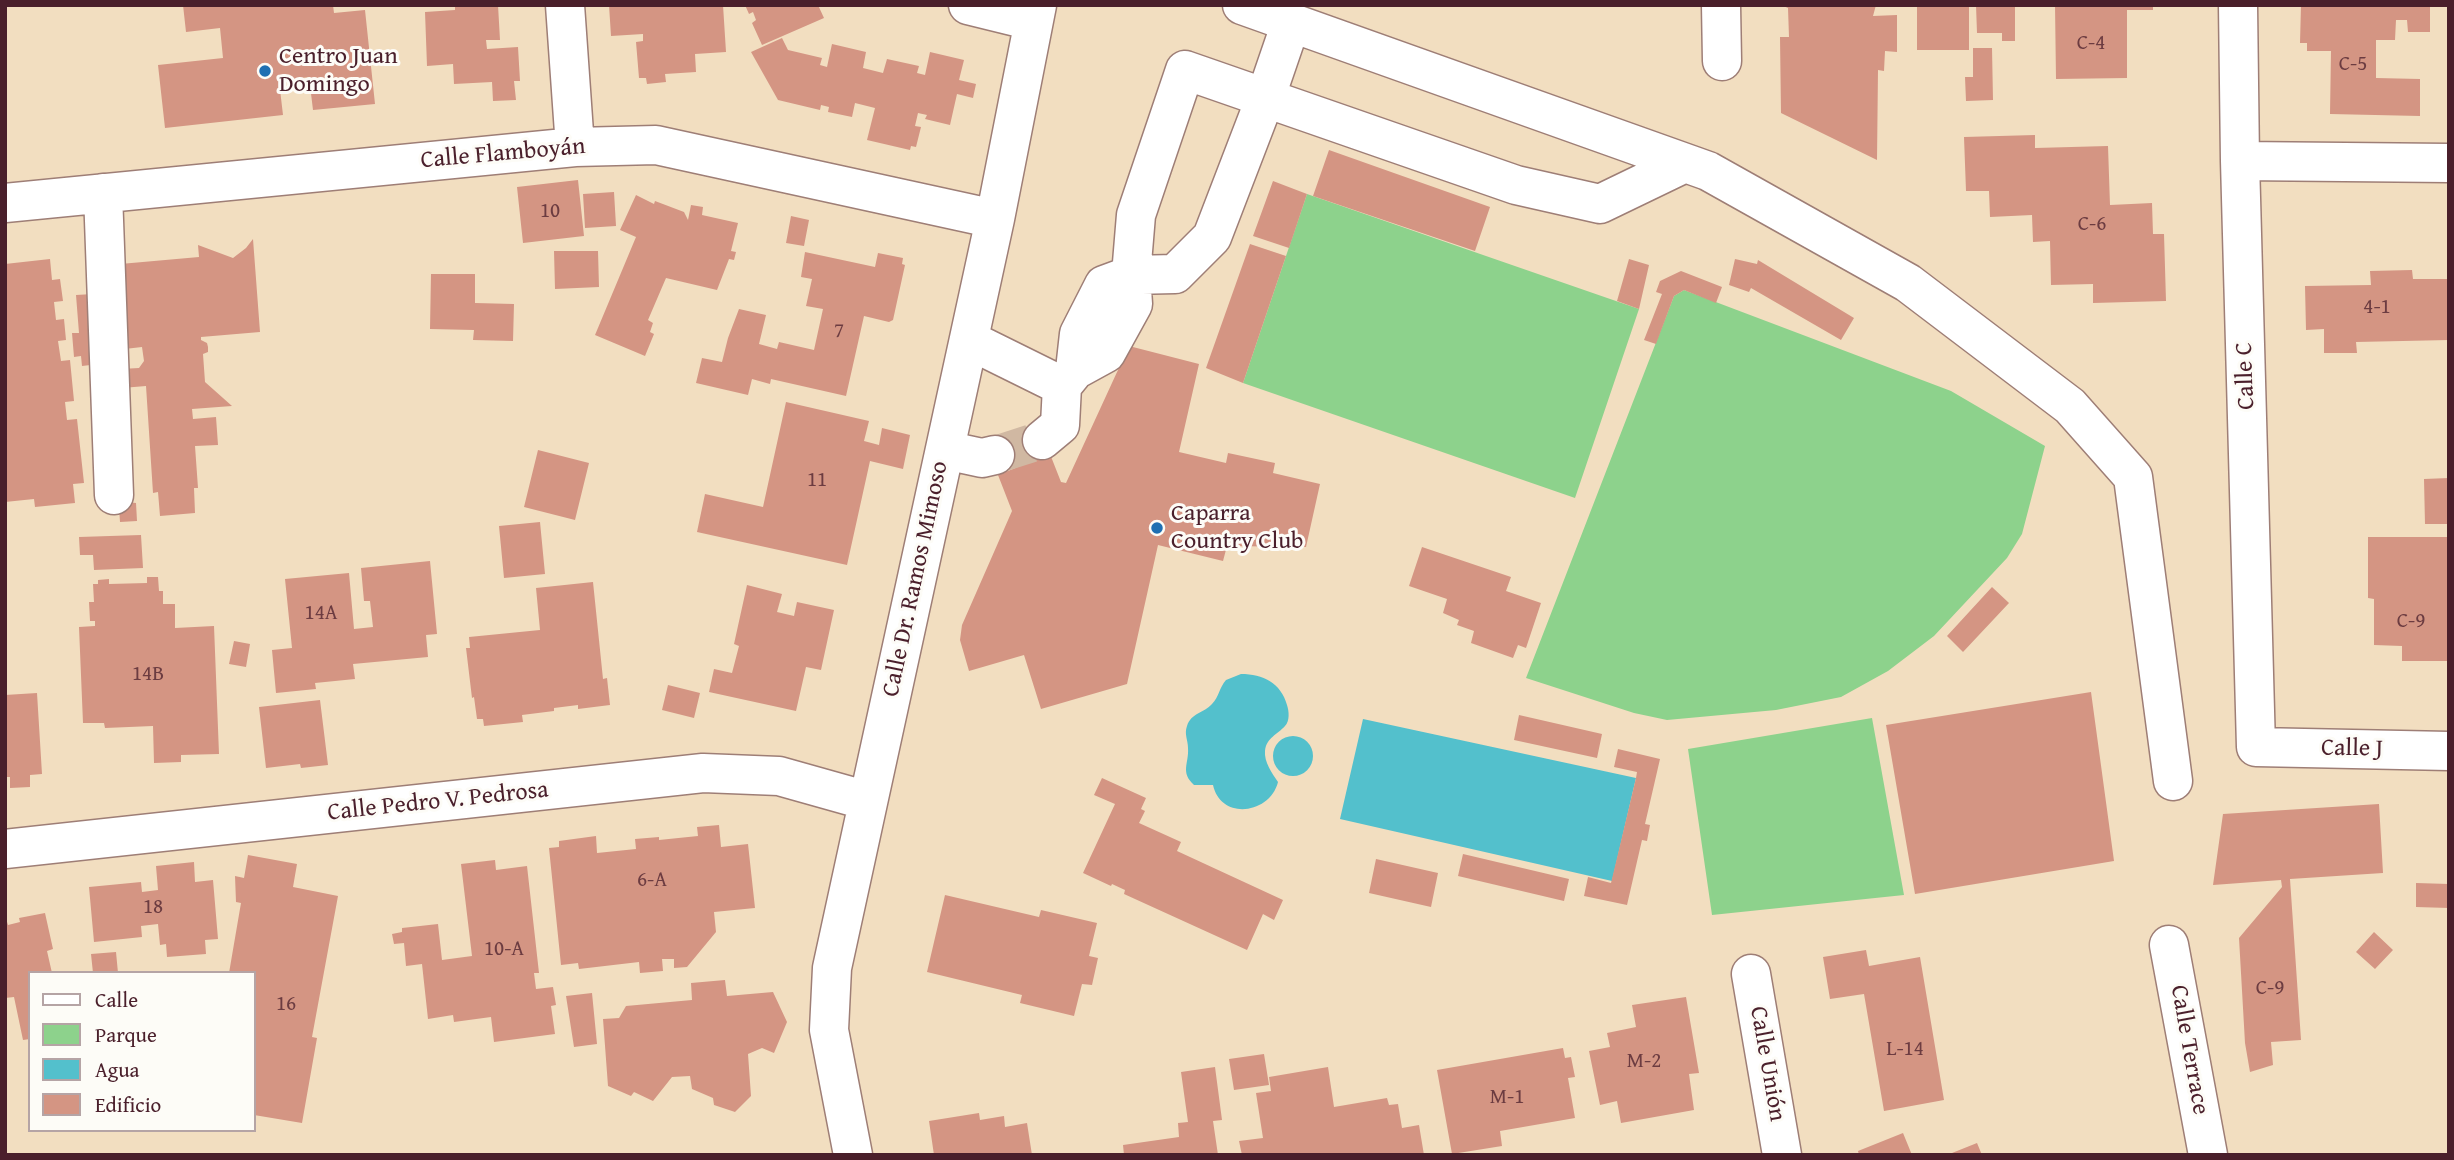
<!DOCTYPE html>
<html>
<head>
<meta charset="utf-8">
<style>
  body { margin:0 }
  #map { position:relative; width:2454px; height:1160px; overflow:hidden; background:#f2dec0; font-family:"Gentium Book Plus",serif }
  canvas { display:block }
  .frame { position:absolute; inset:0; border:7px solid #4a1f2b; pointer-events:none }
  .legend { position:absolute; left:28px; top:971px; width:228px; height:161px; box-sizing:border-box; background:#fdfcf7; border:2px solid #b5a4a5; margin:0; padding:9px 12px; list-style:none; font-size:21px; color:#4a1f2b }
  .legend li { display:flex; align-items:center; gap:14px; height:35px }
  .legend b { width:35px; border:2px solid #b5a4a5 }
</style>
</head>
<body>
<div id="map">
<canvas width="2454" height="1160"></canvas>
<div class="frame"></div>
<ul class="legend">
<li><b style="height:9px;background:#fff"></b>Calle</li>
<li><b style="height:19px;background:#8dd28c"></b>Parque</li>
<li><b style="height:19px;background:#53c0cc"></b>Agua</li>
<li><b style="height:19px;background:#d49583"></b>Edificio</li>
</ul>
</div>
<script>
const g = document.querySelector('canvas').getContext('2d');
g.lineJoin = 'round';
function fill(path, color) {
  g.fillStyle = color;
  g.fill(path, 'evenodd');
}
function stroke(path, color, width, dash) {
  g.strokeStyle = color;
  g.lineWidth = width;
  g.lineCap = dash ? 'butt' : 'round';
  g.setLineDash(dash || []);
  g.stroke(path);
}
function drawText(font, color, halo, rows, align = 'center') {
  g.font = font + ' "Gentium Book Plus",serif';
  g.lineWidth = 6;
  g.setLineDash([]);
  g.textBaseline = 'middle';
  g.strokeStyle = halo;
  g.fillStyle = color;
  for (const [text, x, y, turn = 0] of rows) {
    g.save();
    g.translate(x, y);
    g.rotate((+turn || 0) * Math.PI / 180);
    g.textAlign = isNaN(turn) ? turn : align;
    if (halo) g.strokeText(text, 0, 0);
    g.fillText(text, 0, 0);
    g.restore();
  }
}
const green = new Path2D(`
  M1307 194 1639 309 1575 498 1243 383Z
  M1684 290 1951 391 2045 446 2022 534 2007 558 1934 636 1888 671 1841 697 1776 710 1667 720 1634 713 1526 678 1674 296Z
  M1872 718 1904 895 1712 915 1688 749Z`);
const water = new Path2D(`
  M1241 674C1263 674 1281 683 1287 705 1289 711 1290 721 1285 726 1278 734 1266 738 1265 751 1264 762 1272 773 1278 782 1270 814 1221 821 1213 785H1194C1180 772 1189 764 1188 748 1188 740 1184 734 1187 726 1191 713 1204 713 1212 704 1219 697 1219 688 1226 680Z
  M1363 719 1636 778 1612 881 1340 819Z
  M1273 756a20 20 0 1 1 40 0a20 20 0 1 1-40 0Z`);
const building = new Path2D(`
  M183 5H333L334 13 365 10 375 104 313 110 309 77 279 81 283 115 165 128 158 65 223 58 220 28 186 32Z
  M455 5H498L500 40H486L487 49 518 47 520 81H514L516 100 493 101 492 82 454 84 453 64 427 66 425 12 455 10Z
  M609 5H723L726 52 695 54 696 72 665 74 666 82 647 84 646 78H639L636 42 643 41V34L611 36Z
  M745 5H818L824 18 762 45 752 23 756 20 753 12 749 14Z
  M1781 5H1876L1873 16 1897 15V52L1885 51 1884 71 1878 70 1877 160 1781 113 1780 37H1789L1788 8Z
  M1917 5H1969V50H1917Z
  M1976 5H2015V41H2002V33H1977Z
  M2055 5H2153V10H2127V78L2056 79Z
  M2301 5H2430V32H2408L2407 20H2396L2395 40H2376V78L2420 79V116L2330 114 2331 51H2307V43H2300Z
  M782 38 788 50 822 58 820 65 827 67 832 44 866 52 863 68 883 73 887 59 919 66 917 73 925 75 930 52 964 60 959 80 976 84 973 98 957 94 950 125 925 119 927 115 918 113 915 126 921 127 916 147 911 146 910 150 867 140 875 108 855 103 852 117 828 112 829 107 821 105 820 110 778 100 751 52Z
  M1973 48H1992L1993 100 1966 101 1965 77H1973Z
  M2035 135V148L2108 146 2110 205 2152 203 2153 234H2164L2166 301 2093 303V284L2051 285 2050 241 2033 242 2032 215 1990 217 1989 191H1966L1964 137Z
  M1329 150 1490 207 1475 251 1313 196Z
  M578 180 584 236 523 243 517 187Z
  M1273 181 1307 194 1289 248 1253 236Z
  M614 192 616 226 585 228 583 194Z
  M636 195 654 204 655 201 684 212 688 220 691 205 703 207 702 215 738 223 731 251 736 252 734 260 729 259 717 290 666 278 648 320 653 323 650 332 654 334 645 356 595 335 636 237 620 230Z
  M791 216 809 220 804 246 786 243Z
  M253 239 260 332 201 337V340L207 343 208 347V352L203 354 205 382 232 406 192 409 193 419 216 417 218 445 195 446 198 488H194L195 513 160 516 158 492 153 493 146 386 122 388 121 369 139 368 144 361 142 347 116 350 109 265 199 257 198 245 233 258 246 248Z
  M1250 244 1286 256 1243 383 1206 368Z
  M554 251H598L599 287 555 289Z
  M805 252 875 267 878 253 903 258 902 264 905 265 893 320 889 322 864 316 846 396 771 379 770 384 752 379 748 395 696 383 702 358 722 362 728 338 739 309 766 315 759 344 777 349 779 342 814 350 823 309 806 306 812 279 801 277Z
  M50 259 52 280 60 279 63 301 54 302 56 320 64 319 66 340 58 341 61 361 70 360 74 401 65 402 67 420 77 419 84 483 73 484 75 503 35 507 34 499 5 502V264Z
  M1629 259 1649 265 1639 309 1617 301Z
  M1735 259 1757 264 1758 260 1854 318 1841 340 1751 288 1749 292 1729 285Z
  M2412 270 2413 279H2449V340L2356 342 2357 353H2324V329L2306 330 2305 286 2371 285 2370 271Z
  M1681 271 1722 287 1716 303 1684 290 1674 296 1656 344 1644 340 1662 294 1656 292 1660 281Z
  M431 274H475V303L514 304 513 341 473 340 474 330 430 329Z
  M93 294 99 364 82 366 81 356 74 357 72 333H79L76 295Z
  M1129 346 1199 364 1179 452 1226 463 1228 453 1275 463 1273 473 1320 484 1306 547 1227 546 1223 561 1158 545 1127 684 1041 709 1024 655 969 671 960 640 962 625 1012 511 998 475 1050 454 1061 482 1066 483Z
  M786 402 869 421 864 441 879 445 882 428 910 435 903 469 870 461 847 565 697 532 705 494 763 507Z
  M538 450 589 463 575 520 524 507Z
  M2449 478V524H2425L2424 479Z
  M127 502 136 503 137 521 120 522 119 507Z
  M540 522 545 574 504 578 499 526Z
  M141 535 143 568 94 570 93 555H80L79 537Z
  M2368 537H2449L2447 661H2402V646L2374 645V599L2368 598Z
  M1422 547 1511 577 1506 591 1541 603 1526 648 1518 645 1513 658 1471 643 1474 631 1457 625 1459 620 1443 613 1447 599 1409 586Z
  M430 561 437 634 426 635 428 657 353 664 355 679 315 683 316 689 276 693 272 650 292 648 285 579 349 573 354 629 373 627 370 601H364L361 568Z
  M147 577H158L159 591H163V604H175V628L214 626 219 754 181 755V762L154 763 153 726 105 728 104 723H83L79 627 95 626V621H90L89 602H94L93 584H98V580L109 579V584L147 583Z
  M593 582 603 679 607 678 610 705 578 709V705L554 708V711L522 715 523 722 484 726 483 719H477L474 697 472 698 466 648H470L469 637 540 630 536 588Z
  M747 585 782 594 777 612 794 616 797 602 834 610 821 670 806 667 796 711 709 692 714 669 732 673 739 646 734 644Z
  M1992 587 2009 603 1963 652 1947 636Z
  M234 641 250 644 246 667 229 664Z
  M668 685 700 693 694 718 662 710Z
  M2091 692 2114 861 1915 894 1886 725Z
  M37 693 42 774 30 775V787L10 788V777H5V695Z
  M320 700 328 765 301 768 300 764 266 768 259 707Z
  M1519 715 1602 734 1597 758 1514 740Z
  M1618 749 1660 759 1645 824 1650 825 1647 841 1642 840 1627 905 1584 896 1588 877 1611 883 1636 778 1637 772 1614 767Z
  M1102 778 1146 798 1141 809 1145 811 1139 823 1181 842 1177 851 1283 900 1274 920 1263 914 1247 950 1124 894 1125 890 1112 884 1111 886 1083 873 1115 804 1094 795Z
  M2379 804 2383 873 2290 879 2301 1040 2271 1042 2273 1065 2250 1072 2245 1043 2239 938 2282 887 2281 880 2213 885 2223 814Z
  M719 825 721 847 748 844 755 908 714 912 716 932 687 967 674 968V959H662L663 971 640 973 639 962 579 969 578 963 561 965 549 848 559 847V841L596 836 597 853 636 849 635 839 659 837V840L698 836 697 827Z
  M1463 854 1569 879 1564 901 1458 876Z
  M248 855 297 864 293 887 338 896 312 1037 317 1038 302 1123 254 1115V973H229L241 903 236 902 235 876 244 878Z
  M1376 859 1438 873 1431 907 1369 893Z
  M495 860 496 870 527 866 539 973H534L536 989 553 987 556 1005 551 1006 555 1034 494 1042 491 1017 454 1022 453 1015 428 1019 422 964 406 966 404 943 394 944 392 934 402 932V928L438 924 442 960 472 956 461 864Z
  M194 862 195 882 213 880 218 939 205 940 206 954 167 957 166 944 160 945 158 924 141 926 142 937 94 942 89 887 141 882 142 892 158 890 156 866Z
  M2416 883 2449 884V908L2416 907Z
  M945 895 1039 917 1041 910 1097 923 1089 956 1098 958 1092 985 1082 984 1074 1016 1020 1003 1022 995 927 972Z
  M45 913 53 949 47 951 52 973H30V1039L23 1040 14 997 5 998V915L8 925 20 922 19 918Z
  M2374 932 2393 950 2375 969 2356 952Z
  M1866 950 1869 966 1920 957 1944 1100 1884 1111 1864 994 1830 999 1823 957Z
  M116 952 118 973H93L91 954Z
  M725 980 727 996 773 992 787 1022 774 1053 762 1048 748 1054 751 1096 735 1112 714 1105 713 1098 692 1089 690 1076 672 1077 653 1101 634 1092 631 1096 608 1086 603 1019 619 1018 626 1006 692 1000 691 983Z
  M592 993 597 1044 574 1047 566 996Z
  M1686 997 1699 1073 1689 1074 1694 1110 1621 1123 1617 1101 1600 1105 1589 1051 1610 1047 1607 1033 1636 1027 1632 1005Z
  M1563 1048 1565 1058 1571 1057 1575 1077 1568 1078 1575 1118 1500 1131 1502 1146 1452 1154 1437 1070Z
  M1264 1054 1269 1085 1234 1090 1229 1059Z
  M1215 1067 1222 1120 1213 1121 1218 1155H1124L1123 1145 1179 1137 1178 1123 1188 1122 1181 1072Z
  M1328 1067 1334 1107 1387 1098 1389 1105 1398 1104 1402 1128 1419 1125 1424 1155H1242L1239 1141 1263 1138 1256 1093 1271 1091 1269 1077Z
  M979 1113 980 1120 1004 1116 1005 1127 1027 1123 1032 1155H934L929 1121Z
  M1903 1133 1912 1155H1859L1858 1151Z
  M1977 1143 1982 1155H1947Z`);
const minorTunnel = new Path2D(`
  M995 455 1042 440`);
const minor = new Path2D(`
  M565 5 575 147
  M968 5 1033 21
  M1242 5 1708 171 1908 283 2070 406 2133 477 2173 781
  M1721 5 1722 61
  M2238 5 2240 161 2256 747 2449 751
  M2240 161 2449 163
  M103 193 114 495
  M5 203 575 147 656 145 995 219
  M969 340 1062 386
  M1075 370 1079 334 1104 285 1131 275 1175 274 1212 237 1265 99 1291 23
  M1042 440 1060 425 1062 386 1075 370 1106 353 1133 304 1131 275 1136 215 1185 70 1516 185 1600 204 1685 163
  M945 450 982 458 995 455
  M5 849 703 773 779 776 868 801
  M2169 945 2208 1155
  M1751 974 1782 1155
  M853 1155 829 1030 832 968 995 219 1037 5`);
const markers = [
  [265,71,7,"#1f6fb2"],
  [1157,528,7,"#1f6fb2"]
];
const numberNames = [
  ["C-4",2091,44],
  ["C-5",2353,65],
  ["10",550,212],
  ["C-6",2092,225],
  ["4-1",2377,308],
  ["7",839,332],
  ["11",817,481],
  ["14A",321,614],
  ["C-9",2411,622],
  ["14B",148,675],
  ["6-A",652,881],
  ["18",153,908],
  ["10-A",504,950],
  ["C-9",2270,989],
  ["16",286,1005],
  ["L-14",1905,1050],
  ["M-2",1644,1062],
  ["M-1",1507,1098]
];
const poiNames = [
  ["Centro Juan",279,57],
  ["Domingo",279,85],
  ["Caparra",1171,514],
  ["Country Club",1171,542]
];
const streetNames = [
  ["Calle Flamboyán",503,154,-5],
  ["Calle C",2246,376,-92],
  ["Calle Dr. Ramos Mimoso",916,579,-78],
  ["Calle J",2352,749,1],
  ["Calle Pedro V. Pedrosa",438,802,-6],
  ["Calle Terrace",2189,1050,80],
  ["Calle Unión",1767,1064,80]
];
fill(green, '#8dd28c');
fill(water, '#53c0cc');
fill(building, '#d49583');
stroke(minorTunnel, '#d0b8a2', 38, [38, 19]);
stroke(minor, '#9e7e76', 41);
stroke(minor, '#fff', 38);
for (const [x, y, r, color] of markers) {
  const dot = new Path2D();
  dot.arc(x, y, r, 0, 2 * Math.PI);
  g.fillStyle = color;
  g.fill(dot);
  stroke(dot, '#fdfcf7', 2.5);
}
drawText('21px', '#6c3c41', null, numberNames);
drawText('24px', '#4a1f2b', '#fdfcf7', poiNames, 'left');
drawText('24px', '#4a1f2b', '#fdfcf7', streetNames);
</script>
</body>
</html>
